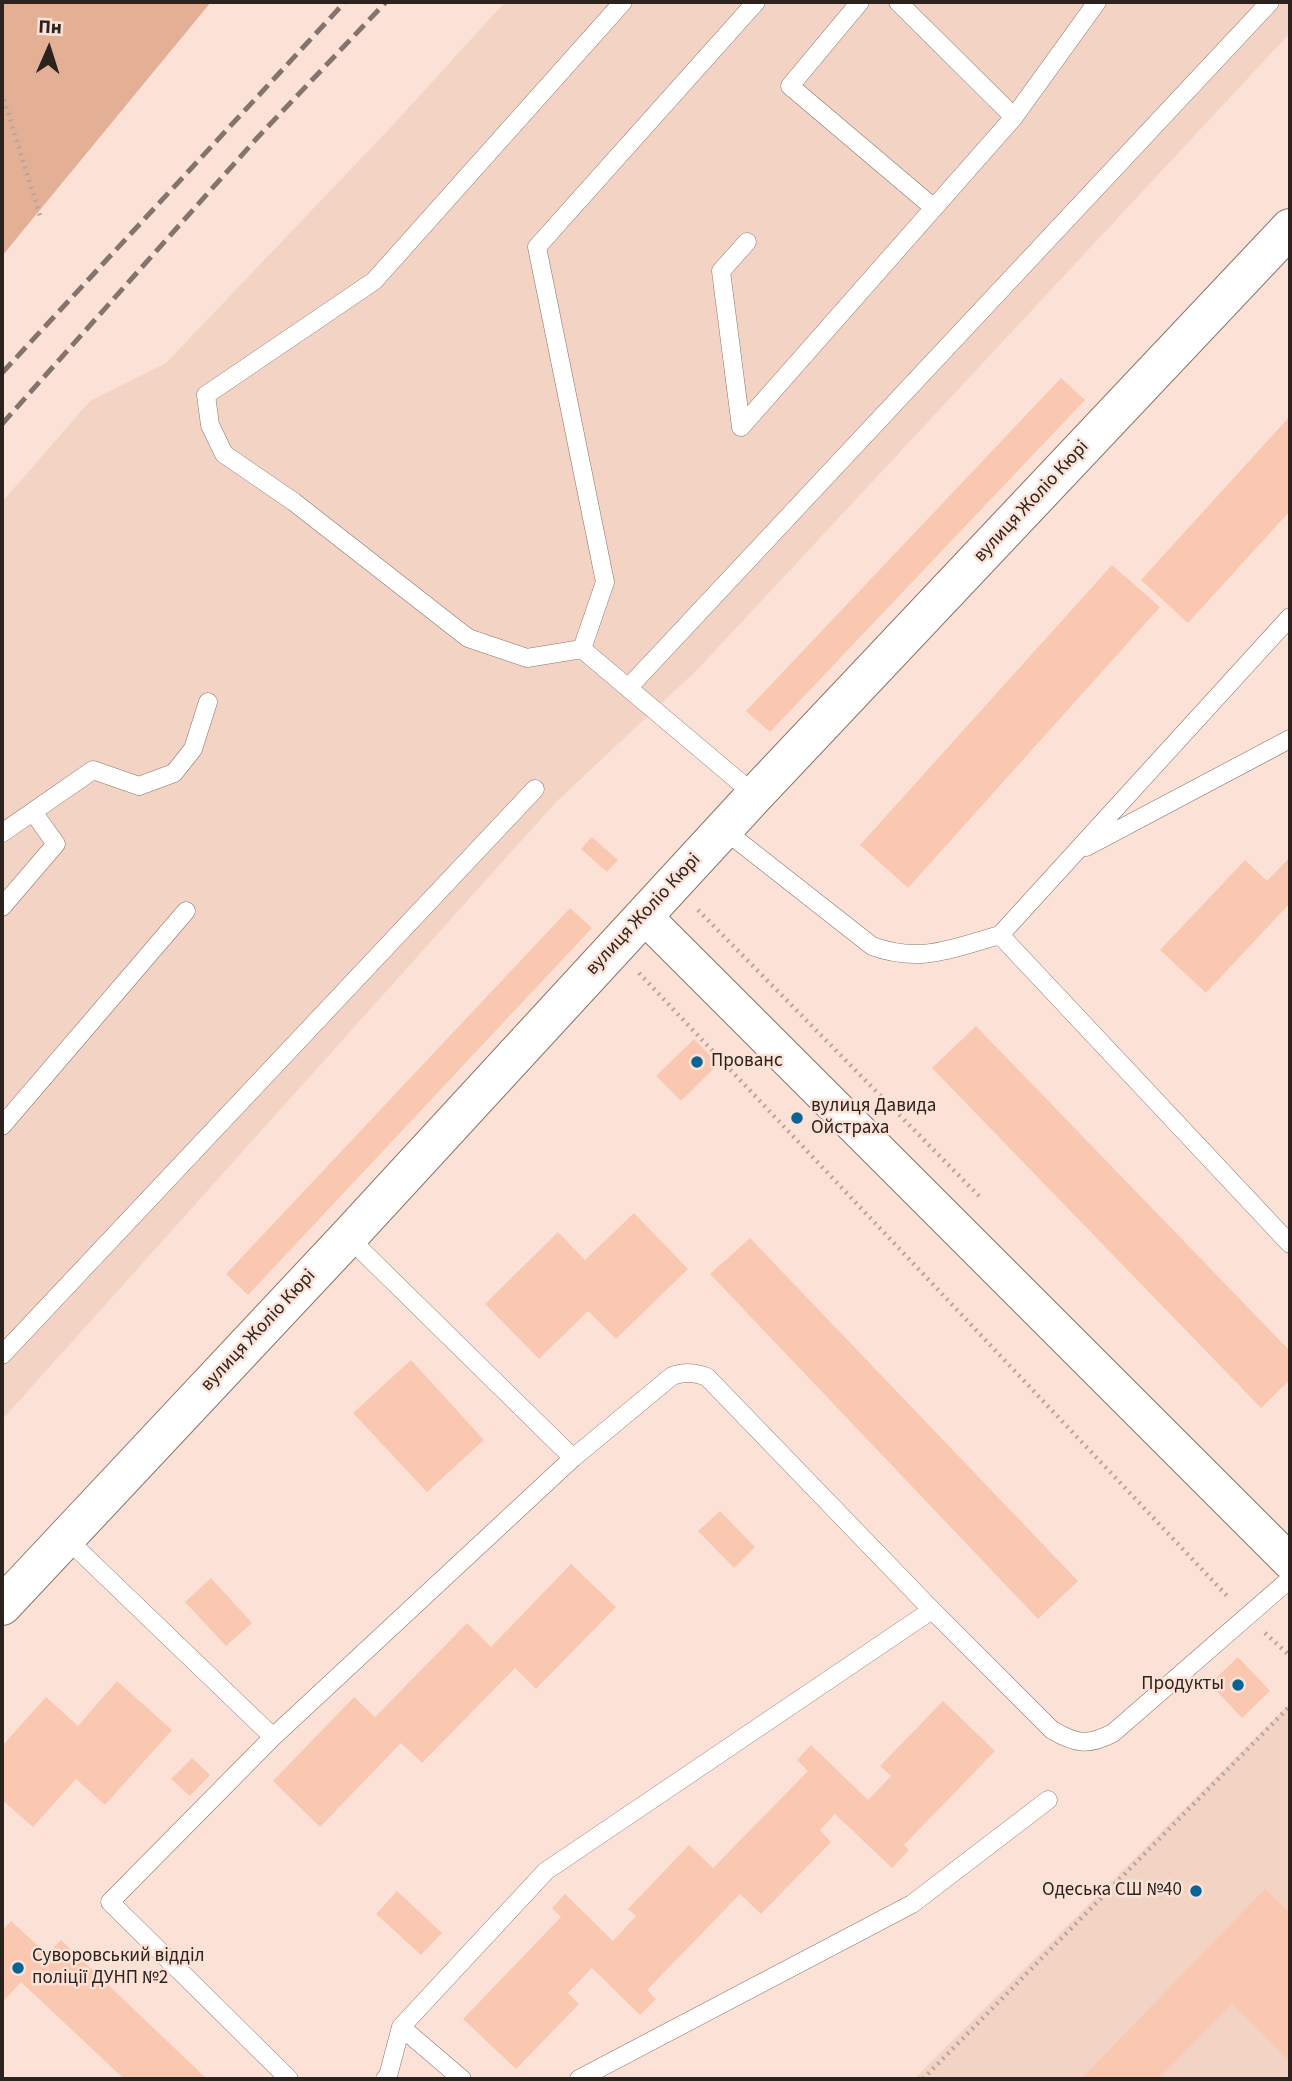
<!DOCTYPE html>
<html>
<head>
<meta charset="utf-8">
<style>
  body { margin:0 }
  #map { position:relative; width:1292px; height:2081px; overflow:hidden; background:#fce2d6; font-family:"Source Sans 3",sans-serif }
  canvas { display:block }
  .frame { position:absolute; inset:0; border:4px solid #2c231f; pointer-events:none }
  .north { position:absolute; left:14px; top:14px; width:70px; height:70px; -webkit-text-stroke:5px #fce2d6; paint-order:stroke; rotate:3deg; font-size:19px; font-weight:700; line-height:28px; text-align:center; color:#2c231f }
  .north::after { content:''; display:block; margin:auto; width:24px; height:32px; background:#2c231f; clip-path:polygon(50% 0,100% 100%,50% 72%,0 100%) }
</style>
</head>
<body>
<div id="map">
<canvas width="1292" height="2081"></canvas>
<div class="frame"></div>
<div class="north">Пн</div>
</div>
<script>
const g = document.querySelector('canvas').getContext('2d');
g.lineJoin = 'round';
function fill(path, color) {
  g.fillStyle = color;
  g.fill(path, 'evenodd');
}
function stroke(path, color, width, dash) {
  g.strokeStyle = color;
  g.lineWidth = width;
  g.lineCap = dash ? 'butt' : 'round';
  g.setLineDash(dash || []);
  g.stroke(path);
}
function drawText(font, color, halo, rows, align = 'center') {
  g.font = font + ' "Source Sans 3",sans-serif';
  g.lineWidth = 5;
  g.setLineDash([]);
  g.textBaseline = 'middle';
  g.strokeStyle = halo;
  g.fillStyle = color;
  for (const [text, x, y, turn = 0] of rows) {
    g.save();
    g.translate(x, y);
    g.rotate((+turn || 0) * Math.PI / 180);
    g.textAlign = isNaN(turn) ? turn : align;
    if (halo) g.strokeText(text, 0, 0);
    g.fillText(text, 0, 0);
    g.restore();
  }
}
const built = new Path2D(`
  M505 2H1290V33L698 669 555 803 2 1420V502L90 401 166 363 391 127Z
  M1290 1703V2079H914Z`);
const green = new Path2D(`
  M2 2H211L2 256Z`);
const building = new Path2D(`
  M1061 378 1085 400 770 732 746 711Z
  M1290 416V511L1188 623 1141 580Z
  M1112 565 1160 607 908 888 860 845Z
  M592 837 618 860 607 872 581 849Z
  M1290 857V903L1206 993 1160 950 1245 860 1267 881Z
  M570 908 592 928 248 1295 226 1274Z
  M976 1026 1290 1351V1380L1261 1408 932 1068Z
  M694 1039 718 1064 681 1101 656 1076Z
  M634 1213 688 1269 616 1339 588 1311 539 1359 485 1304 558 1232 585 1260Z
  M750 1238 1078 1581 1038 1619 710 1274Z
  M411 1360 484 1440 427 1492 353 1413Z
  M720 1511 755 1547 734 1568 698 1531Z
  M571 1564 616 1607 536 1689 515 1668 422 1763 401 1743 320 1827 273 1781 354 1697 375 1717 467 1623 491 1647Z
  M211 1578 252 1623 226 1646 185 1602Z
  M1238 1657 1270 1691 1242 1718 1210 1684Z
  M117 1681 172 1730 105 1805 76 1779 33 1827 2 1800V1746L46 1697 78 1726Z
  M943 1701 995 1751 904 1845 909 1850 892 1868 835 1814 820 1830 831 1842 761 1914 740 1894 647 1990 656 1999 640 2015 592 1968 568 1993 579 2004 516 2069 463 2019 561 1917 552 1908 565 1894 613 1941 636 1916 628 1909 689 1845 713 1868 808 1771 797 1760 811 1745 868 1800 891 1776 880 1766Z
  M192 1758 210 1775 190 1796 171 1779Z
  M1265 1889 1290 1913V2061L1232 2004 1158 2079H1081Z
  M397 1891 442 1933 421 1955 376 1914Z
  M11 1921 47 1954 61 1940 207 2079H124L21 1982 2 2003V1931Z`);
const path = new Path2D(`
  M2 93 41 219
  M698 910 979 1196
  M639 973 1229 1598
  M1265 1633 1290 1656
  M923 2079 1290 1706`);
const lane = new Path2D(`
  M623 2 374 281 206 395 210 425 224 454 294 502 468 638 527 658 582 649 755 795
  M860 2 790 86 934 208
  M898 2 1014 117
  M741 427 1014 117 1097 2
  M741 427 721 271 747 242
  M582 649 605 582 537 247 756 2
  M628 688 1270 2
  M723 829 872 946C921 964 953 948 1000 935L1290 617
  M2 833 93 770 139 786 174 773 193 749 208 702
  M1086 847 1290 739
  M2 907 56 844 33 812
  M1000 935 1290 1244
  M2 1126 186 911
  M2 1355 535 789
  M573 1458 672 1376C685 1372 694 1372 707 1377L932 1610 1052 1730C1076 1744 1088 1746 1113 1733L1290 1579
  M65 1537 273 1737
  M401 2027 462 2079
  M289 2079 110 1902 273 1737 573 1458 348 1237
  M385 2079 388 2076 401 2027 546 1871 932 1610
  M579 2079 912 1904 1048 1800`);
const street = new Path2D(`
  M644 916 1290 1562`);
const secondary = new Path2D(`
  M2 1606 348 1237 755 795 1290 228`);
const rail = new Path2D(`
  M2 373 345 2
  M2 424 258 137 386 2`);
const markers = [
  [697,1062,7,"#086494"],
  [797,1118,7,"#086494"],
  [1238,1685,7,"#086494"],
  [1196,1891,7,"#086494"],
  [18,1968,7,"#086494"]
];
const streetNames = [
  ["вулиця Жоліо Кюрі",1032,502,-47],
  ["вулиця Жоліо Кюрі",644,915,-47],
  ["вулиця Жоліо Кюрі",259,1331,-47]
];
const poiNames = [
  ["Прованс",711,1062],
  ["вулиця Давида",811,1107],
  ["Ойстраха",811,1129],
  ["Продукты",1224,1685,"right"],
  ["Одеська СШ №40",1182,1891,"right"],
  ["Суворовський відділ",32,1957],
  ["поліції ДУНП №2",32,1979]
];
fill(built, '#f3d3c3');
fill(green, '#e3af95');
fill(building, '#fac8b0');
stroke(lane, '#8c756a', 19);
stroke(street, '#8c756a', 37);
stroke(secondary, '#8c756a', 40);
stroke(path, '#baa59c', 4.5, [2, 5]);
stroke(lane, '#fff', 18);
stroke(street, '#fff', 35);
stroke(secondary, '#fff', 38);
stroke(rail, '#84746d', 5, [14, 7]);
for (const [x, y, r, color] of markers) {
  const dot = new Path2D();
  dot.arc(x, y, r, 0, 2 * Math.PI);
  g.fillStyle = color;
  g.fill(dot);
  stroke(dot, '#fce2d6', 2.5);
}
drawText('19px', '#2c231f', '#fce2d6', streetNames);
drawText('19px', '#2c231f', '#fce2d6', poiNames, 'left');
</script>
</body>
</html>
